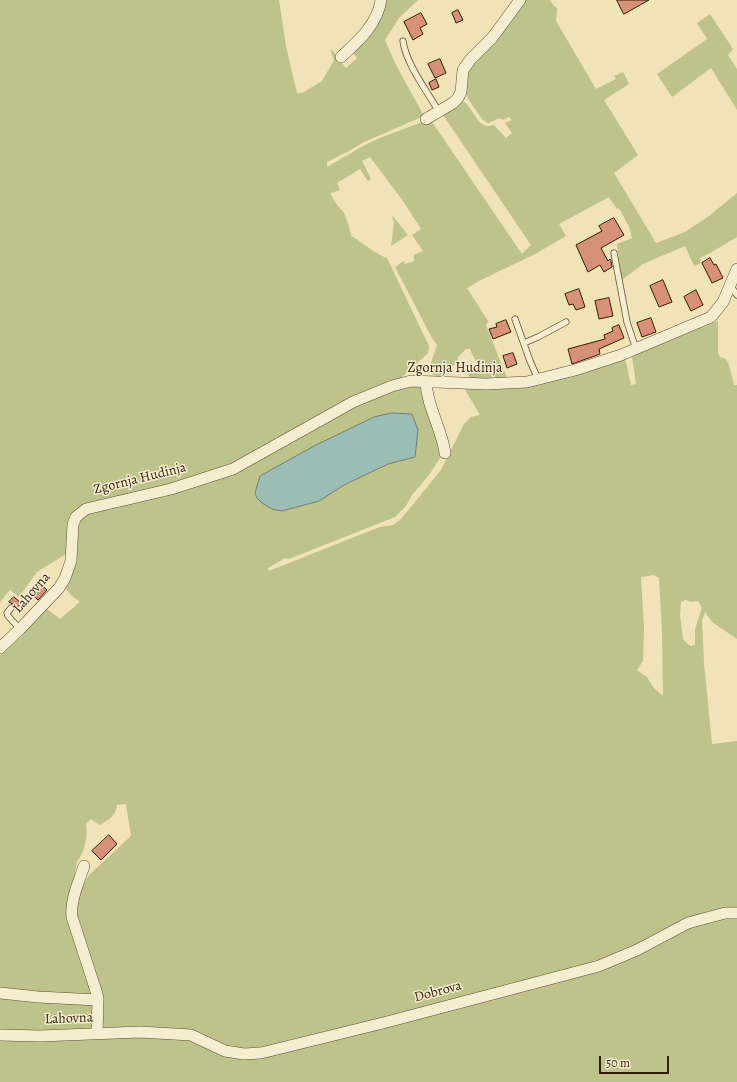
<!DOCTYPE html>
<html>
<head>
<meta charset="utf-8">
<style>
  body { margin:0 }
  #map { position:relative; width:737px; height:1082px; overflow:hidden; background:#efe3b7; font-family:Alegreya,serif }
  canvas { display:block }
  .scale { position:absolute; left:599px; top:1056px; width:70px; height:18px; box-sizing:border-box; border:2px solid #341c07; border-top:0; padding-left:5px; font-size:12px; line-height:14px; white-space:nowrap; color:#341c07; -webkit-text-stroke:3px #f5edd0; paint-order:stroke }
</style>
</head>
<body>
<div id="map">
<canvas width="737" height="1082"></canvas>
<div class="scale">50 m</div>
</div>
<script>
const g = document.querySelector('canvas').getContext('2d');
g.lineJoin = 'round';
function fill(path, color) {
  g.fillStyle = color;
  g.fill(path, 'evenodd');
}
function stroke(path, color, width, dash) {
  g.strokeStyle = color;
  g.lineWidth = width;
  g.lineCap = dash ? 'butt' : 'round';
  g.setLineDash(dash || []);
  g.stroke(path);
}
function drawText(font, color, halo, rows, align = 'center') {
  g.font = font + ' Alegreya,serif';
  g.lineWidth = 3;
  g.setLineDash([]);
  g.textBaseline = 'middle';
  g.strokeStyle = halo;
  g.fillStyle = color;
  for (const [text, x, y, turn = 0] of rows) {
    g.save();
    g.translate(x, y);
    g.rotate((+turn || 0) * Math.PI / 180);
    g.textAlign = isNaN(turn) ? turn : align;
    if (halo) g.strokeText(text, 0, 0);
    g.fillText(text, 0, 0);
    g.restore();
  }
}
const green = new Path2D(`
  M0 0H279L286 46 297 93H302L322 81 334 60 330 48C336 54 340 61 346 68L357 58 351 51 382 0H418L399 18 385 40 396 65 424 116 364 142 347 152 327 162V167L363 146 380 138 425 121 463 101C475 109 477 131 494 125L506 138 512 133 505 123 512 120 509 117 503 120 500 118 488 123 483 120 470 102 465 91 466 71 523 0H550L553 5 557 8 556 21 596 89 616 79 614 76 623 72 629 84 604 100 638 155 614 173 656 243 685 232 709 216 737 193V237C724 244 713 252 700 258L701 263 694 266 685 246 643 264 622 280 617 244 632 238 629 227 619 208 617 209 609 197 559 224 566 236 537 253 479 281 467 288 488 321 486 325 507 378 472 381 468 374 470 373H474L478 369C478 362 472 356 470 349H466L458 357V360L443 378C421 377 434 357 437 345L432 338 395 267 404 261 405 264 414 261V255L423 251 412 235 421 229 403 201 370 157 362 161 371 179 368 181 360 169 337 183 340 190 331 193V195L337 205 344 213 349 226 351 236C364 243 373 253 387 258L429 346 428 353 400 379 233 464 146 491 93 502 78 512 69 552 37 572 19 597 10 590 0 602ZM443 115 531 245 522 254 432 122Z
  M710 14 733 49 728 55 737 69V110L711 68 672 97 657 74 707 39 697 23Z
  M392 215 408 235 391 246 394 223Z
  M718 321V353L720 357 726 359 729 365 734 385H737V639L712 622 705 612 702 621 704 663 712 744 737 741V1082H0V1038H91L101 1036V999L74 913 76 898 89 875 131 836 126 804 117 805C116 816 109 819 100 825L91 819 86 824C88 838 85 850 77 862L69 908 70 919 94 997 23 994 0 992V655L21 637 47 609 60 619 80 602 72 596 65 588C70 578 74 570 75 558 77 535 69 517 98 507L183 489 237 469 371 397 411 385 422 387 428 393 431 414 440 442 442 455 429 475 412 495 406 506 395 517 289 559 285 558 268 568 269 571 367 532 380 527 393 525 401 519 441 470 464 424 471 417 480 415 464 388 487 389 517 388 547 382 604 366 625 358 631 385 636 384 632 356ZM392 413 412 414 418 430 415 457 388 464 344 485 318 501 282 511 272 509 262 503 257 498 255 493 260 476 314 446 374 417ZM654 575 659 578 662 631 663 696 653 687 647 677 637 670 643 661 644 628 641 577ZM686 600 691 602 698 601 702 608 695 629V645L690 646 683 639 680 615 681 602Z
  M0 996 94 1002 93 1030 0 1031Z`);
const water = new Path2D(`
  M392 413 412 414 418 430 415 457 388 464 344 485 319 501 282 511 272 509 262 503 257 498 255 493 260 476 314 446 374 417Z`);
const building = new Path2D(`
  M617 0H649L624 14Z
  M458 10 463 20 456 23 452 13Z
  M421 13 427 24 420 28 423 34 413 40 404 22Z
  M440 59 446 73 435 78 428 64Z
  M436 79 439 87 432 90 429 83Z
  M614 218 624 235 601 248 608 261 610 259 611 261 612 267 604 272 600 265 588 272 576 245 602 231 599 226Z
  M710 258 714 265 716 264 723 278 712 283 702 263Z
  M663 280 672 302 659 307 650 286Z
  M579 289 585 307 576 310 573 304 569 305 565 294Z
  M696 290 703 305 691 311 684 297Z
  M609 298 613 316 599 319 595 301Z
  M651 318 656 332 642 337 637 323Z
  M506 320 511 332 493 339 489 329 497 327 496 324Z
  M619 325 624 338 599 349 600 354 572 364 568 349 605 339 604 335 613 331 612 328Z
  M513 353 517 364 507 368 503 356Z
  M38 582 47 590 38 600 29 592Z
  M14 597 21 603 16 609 14 605 9 602Z
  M109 835 117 844 101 860 92 851Z`);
const service = new Path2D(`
  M403 41C406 64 427 91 439 112
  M614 253 627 322 636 349
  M730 285 737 295
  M515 319 530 361 538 379
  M524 343 538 337 566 322
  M11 608 7 613 8 616 20 629`);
const minor = new Path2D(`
  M341 57C359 40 377 25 381 0
  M426 119 453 103 458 98 461 92 463 70 470 60 492 38 520 0
  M426 382C427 407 442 429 445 453
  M0 648 20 629 59 588 65 578 71 561 73 524 76 517 86 509 171 489 233 469 353 402 392 386 411 381 486 384 527 382 575 370 621 355 711 317 723 302 737 269
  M84 866C79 882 70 900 72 917L97 994 98 1000 97 1033
  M0 993 38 997 98 1000
  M0 1035 40 1036 140 1032 191 1035 225 1051 244 1054 261 1053 383 1023 599 966 637 950 688 923 725 913H737`);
const streetNames = [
  ["Zgornja Hudinja",455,369],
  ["Zgornja Hudinja",140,479,-14],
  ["Lahovna",32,593,-49],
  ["Dobrova",438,992,-15],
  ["Lahovna",69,1019,-2]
];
fill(green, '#bec28b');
fill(water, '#9cbdb6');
stroke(water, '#727d70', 1);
fill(building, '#d79079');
stroke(building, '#341c07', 1);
stroke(service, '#634e33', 7);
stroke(minor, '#634e33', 12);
stroke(service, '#f5edd0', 5.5);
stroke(minor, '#f5edd0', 11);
drawText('14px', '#341c07', '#f5edd0', streetNames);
</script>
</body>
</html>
